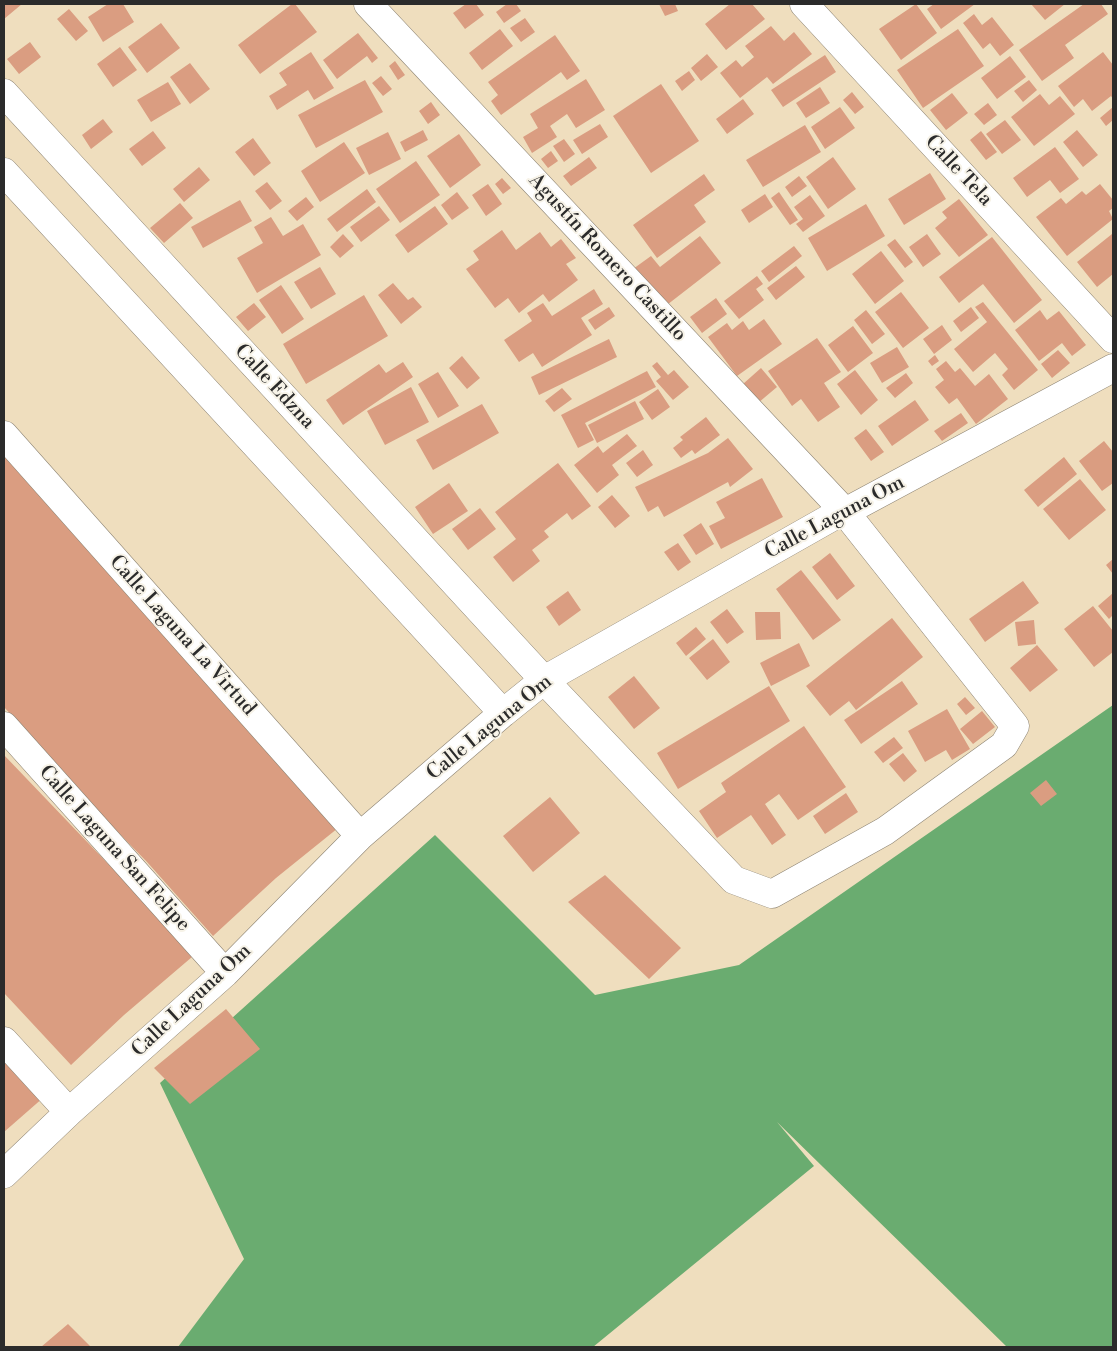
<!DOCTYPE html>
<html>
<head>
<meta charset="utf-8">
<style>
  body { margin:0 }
  #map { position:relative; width:1117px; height:1351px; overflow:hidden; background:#efdebe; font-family:"Libre Bodoni",serif }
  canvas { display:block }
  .frame { position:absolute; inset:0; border:5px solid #2b2b2b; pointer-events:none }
</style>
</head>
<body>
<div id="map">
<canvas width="1117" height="1351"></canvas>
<div class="frame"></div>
</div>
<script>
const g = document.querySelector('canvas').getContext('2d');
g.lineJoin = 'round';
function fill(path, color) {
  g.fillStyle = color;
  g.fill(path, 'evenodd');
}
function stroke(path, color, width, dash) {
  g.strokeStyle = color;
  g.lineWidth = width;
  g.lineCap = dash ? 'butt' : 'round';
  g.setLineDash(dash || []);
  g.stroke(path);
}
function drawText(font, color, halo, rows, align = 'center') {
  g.font = font + ' "Libre Bodoni",serif';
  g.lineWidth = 4;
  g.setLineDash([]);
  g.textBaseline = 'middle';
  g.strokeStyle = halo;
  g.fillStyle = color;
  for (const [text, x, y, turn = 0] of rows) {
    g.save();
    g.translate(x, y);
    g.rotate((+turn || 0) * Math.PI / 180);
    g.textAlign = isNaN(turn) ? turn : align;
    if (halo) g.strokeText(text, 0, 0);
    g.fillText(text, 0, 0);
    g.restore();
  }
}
const forest = new Path2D(`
  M1113 705V1347H1007L777 1122 814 1166 593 1347H178L244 1259 160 1083 435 835 595 995 739 965Z`);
const building = new Path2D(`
  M4 4H22L4 19Z
  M108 4H123L134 22 103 42 88 17Z
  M292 4H295L317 32 260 74 238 45Z
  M466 4H476L484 15 465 29 453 13Z
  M507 4H516L521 11 504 23 496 12Z
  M659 4H675L678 11 665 16Z
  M730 4H752L765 19 726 50 705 24Z
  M916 4 937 33 901 60 879 29Z
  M934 4H975L941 29 927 9Z
  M1031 4H1065L1045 20Z
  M1084 4H1101L1108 14 1065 45 1074 58 1042 81 1019 50Z
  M69 9 88 31 76 41 57 19Z
  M974 14 982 25 992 17 1014 45 1000 56 990 43 983 49 963 23Z
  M525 18 535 32 521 42 510 28Z
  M161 23 180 48 147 73 128 47Z
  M771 26 784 41 794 32 812 54 773 84 767 77 740 98 720 73 736 60 742 67 754 57 745 46Z
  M500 29 513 46 482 70 469 53Z
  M958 29 984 66 923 108 897 70Z
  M358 33 378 58 372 63 367 56 337 79 323 60Z
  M555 35 580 71 567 80 561 72 501 115 491 101 498 95 488 82Z
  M30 42 41 57 19 74 7 59Z
  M120 47 137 70 113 87 97 64Z
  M311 52 334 88 314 100 308 90 277 110 269 96 287 85 279 73Z
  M1103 52 1113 65V99L1111 96 1092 111 1083 99 1074 107 1058 86Z
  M707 54 718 67 701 81 691 68Z
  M825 55 836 72 783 107 771 90Z
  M1010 56 1026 77 997 99 981 78Z
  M395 61 405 75 398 80 389 66Z
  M190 63 210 89 190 104 170 77Z
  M689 71 695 80 682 91 675 81Z
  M381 76 392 89 383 96 372 83Z
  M586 79 605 110 576 128 567 114 550 126 557 137 532 153 523 137 538 128 530 114Z
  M365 80 383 112 316 148 298 115Z
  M1029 80 1037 90 1023 102 1014 91Z
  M168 82 181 104 151 122 137 100Z
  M661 84 699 141 651 173 613 116Z
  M820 87 830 103 806 118 796 103Z
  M852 92 864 107 855 114 843 100Z
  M952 93 968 113 946 130 930 110Z
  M1040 94 1049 105 1060 96 1075 114 1034 146 1011 117Z
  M743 99 754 114 727 134 716 119Z
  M431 102 440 115 428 124 419 111Z
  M988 103 997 115 984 125 974 114Z
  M840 107 855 128 825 149 811 127Z
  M1113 107V120L1106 126 1100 118Z
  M103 119 113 132 91 149 82 135Z
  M1005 120 1021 140 1002 154 986 134Z
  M600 124 608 137 582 154 573 140Z
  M805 125 821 152 763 187 746 160Z
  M423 130 428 140 405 152 400 142Z
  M1077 130 1098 155 1083 167 1063 142Z
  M153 131 166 148 142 166 129 149Z
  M981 131 997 152 986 160 970 140Z
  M388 132 401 159 369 175 356 148Z
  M459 134 481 165 450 188 427 156Z
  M253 138 271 163 254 176 235 152Z
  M564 139 575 154 564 162 553 146Z
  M344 142 365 173 320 202 301 171Z
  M1055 147 1079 179 1060 193 1050 180 1027 197 1013 178Z
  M551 151 558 161 548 168 541 159Z
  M589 157 597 168 571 186 563 176Z
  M833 157 856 189 828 209 806 177Z
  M416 161 440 195 400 223 376 189Z
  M199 167 210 180 184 202 173 189Z
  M930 173 946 199 904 225 888 199Z
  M704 174 715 190 694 205 706 222 657 258 633 225Z
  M799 176 807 186 792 197 785 187Z
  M502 178 511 188 503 194 495 184Z
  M267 182 282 201 270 210 255 191Z
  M488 184 502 204 486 216 472 195Z
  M1100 184 1113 200V208L1109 211 1113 219 1067 256 1036 217 1061 198 1066 204 1082 191 1086 195Z
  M367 189 376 202 337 232 327 219Z
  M457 192 469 208 452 220 441 205Z
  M779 192 798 220 790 225 771 198Z
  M765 194 773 207 749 223 741 210Z
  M810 195 825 216 803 232 796 224 803 219 794 207Z
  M306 197 314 207 297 221 288 211Z
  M959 199 988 235 959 257 935 228 947 218 942 212Z
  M240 200 252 221 203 248 191 227Z
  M180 203 193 218 164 243 150 228Z
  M866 204 885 236 827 271 808 238Z
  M379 206 390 220 361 242 350 227Z
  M435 206 448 224 408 253 395 235Z
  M271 217 283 236 303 224 321 255 257 293 237 258 263 243 254 227Z
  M502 230 516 250 540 232 551 247 561 239 576 258 566 264 578 280 549 302 543 294 519 313 508 298 495 308 466 269 479 260 473 251Z
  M343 234 354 246 340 258 330 247Z
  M927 234 941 254 923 267 909 247Z
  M1112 234 1113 235V274L1097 287 1077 262Z
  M700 236 721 263 663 308 633 269 651 256 660 267Z
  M992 237 1042 300 1014 323 983 284 959 303 939 277Z
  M895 239 913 262 905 268 887 245Z
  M794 246 802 256 769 282 761 271Z
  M881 251 904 281 875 304 852 274Z
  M796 266 805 277 776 300 767 288Z
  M320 267 336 294 311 309 294 282Z
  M757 276 763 284 756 289 764 300 739 319 724 301Z
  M393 283 408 300 413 297 422 307 401 324 378 295Z
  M281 285 304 319 282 334 259 300Z
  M594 289 603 304 581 318 592 335 542 367 533 353 519 362 504 340 532 321 527 313 543 303 552 316Z
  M901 292 929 328 903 348 875 312Z
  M364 295 388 336 306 384 283 344Z
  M716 298 727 314 702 333 690 317Z
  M983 302 1038 370 1014 390 1002 375 1008 369 995 353 973 372 954 349 987 322 975 307Z
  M254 303 266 317 248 331 236 317Z
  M609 307 615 316 595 330 588 320Z
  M971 307 979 318 961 332 953 321Z
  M866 310 885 334 872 344 854 320Z
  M1040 310 1047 320 1059 311 1086 345 1072 356 1062 343 1039 361 1015 330Z
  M764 319 782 344 737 376 708 337 727 323 732 330 743 321 749 330Z
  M942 325 952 340 934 354 923 339Z
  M853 326 873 353 848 372 828 345Z
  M817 338 841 372 824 383 840 407 818 422 801 399 792 406 768 371Z
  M609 339 617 357 539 395 531 377Z
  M897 347 909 367 882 383 870 363Z
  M1058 350 1070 363 1052 378 1041 364Z
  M935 355 939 361 932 366 928 361Z
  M462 356 480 378 467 389 449 368Z
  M946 361 955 372 960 368 975 386 989 374 1008 399 976 424 957 398 949 404 935 387 944 380 936 369Z
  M403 362 413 377 343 425 326 400 379 364 386 373Z
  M657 362 668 375 674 370 689 387 673 400 656 381 661 377 652 366Z
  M761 368 777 387 758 403 743 384Z
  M855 370 878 400 861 415 837 384Z
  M647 371 656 387 585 423 594 440 578 448 561 415Z
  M438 372 459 406 438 418 418 384Z
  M906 373 913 383 895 398 886 388Z
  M411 387 429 422 385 445 367 411Z
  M562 388 572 399 554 412 545 401Z
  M658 389 670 407 652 420 639 402Z
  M915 400 929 420 892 446 878 426Z
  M635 401 644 419 597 443 588 425Z
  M482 404 499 433 433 470 416 440Z
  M961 413 968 423 942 441 934 431Z
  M706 417 720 435 695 454 692 450 681 458 673 448 683 440 680 437Z
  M866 429 884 452 871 461 854 438Z
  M627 434 637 446 612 465 619 475 597 493 574 465 598 446 603 453Z
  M728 438 753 469 730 487 728 482 664 517 658 506 648 512 635 487 708 453Z
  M1104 441 1113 452V483L1102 491 1079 461Z
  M4 448 343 824 276 878 213 936 147 862 110 824 4 707Z
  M643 450 653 465 637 477 626 463Z
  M1064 457 1077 474 1038 507 1024 490Z
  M558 463 591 506 572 520 567 513 544 531 549 537 532 550 540 561 513 582 493 557 516 539 495 512Z
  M762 478 783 517 721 549 709 526 725 518 716 502Z
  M1080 479 1106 510 1069 540 1043 509Z
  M449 483 468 511 433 534 415 507Z
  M612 495 630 516 615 528 598 507Z
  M480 508 496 529 468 550 452 529Z
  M701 523 714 544 696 555 683 535Z
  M678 543 691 562 678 571 664 552Z
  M830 553 855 586 837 600 812 567Z
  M1113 559V574L1106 565Z
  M801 570 841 620 813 640 776 589Z
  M1023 581 1039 603 985 642 969 619Z
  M568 591 581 610 559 626 546 607Z
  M1113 593V615L1109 619 1098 606Z
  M1093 606 1113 631V652L1094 667 1064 629Z
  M727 609 744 632 727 644 710 622Z
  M755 612H780L781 639 756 640Z
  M892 618 923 657 856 710 849 701 830 716 806 686Z
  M1034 620 1036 644 1018 646 1015 622Z
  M696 627 706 639 686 656 676 643Z
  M713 639 730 662 707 680 689 658Z
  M799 643 810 666 771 686 760 663Z
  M1037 645 1058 670 1030 692 1010 668Z
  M634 676 660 708 634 729 608 697Z
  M902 681 918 704 861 744 844 720Z
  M769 686 790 721 678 789 657 753Z
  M965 697 975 708 966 715 957 704Z
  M947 709 970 749 952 760 946 750 925 762 908 731Z
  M982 711 995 727 973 744 960 729Z
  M804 726 846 787 798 820 779 794 765 804 786 835 772 845 751 815 717 838 699 811 726 792 721 783Z
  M894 737 903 748 883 763 874 752Z
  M903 753 917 771 904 782 889 764Z
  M4 755 157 915 192 957 124 1015 71 1065 4 993Z
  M1046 780 1057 794 1041 806 1030 793Z
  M846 793 858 812 825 834 813 816Z
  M550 797 580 833 533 872 503 836Z
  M605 875 681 948 649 979 568 902Z
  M226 1009 260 1049 190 1104 154 1068Z
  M4 1054 44 1097 4 1132Z
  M68 1324 91 1347H41Z`);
const minor = new Path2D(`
  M804 4 1113 339
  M4 93 544 680 734 880 772 894 885 831 1004 745 1015 726 845 512 368 4
  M4 172 503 713
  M4 435 360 836
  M4 726 225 973
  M4 1041 69 1112
  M4 1174 69 1112 225 973 360 836 503 713 544 680 832 517 845 512 1113 368`);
const streetNames = [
  ["Calle Tela",958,171,47],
  ["Agustín Romero Castillo",607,258,47],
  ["Calle Edzna",274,387,47],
  ["Calle Laguna Om",835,518,-28],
  ["Calle Laguna La Virtud",182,636,48],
  ["Calle Laguna Om",490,728,-39],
  ["Calle Laguna San Felipe",114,849,48],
  ["Calle Laguna Om",192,1001,-43]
];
fill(forest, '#6aac70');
fill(building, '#da9d81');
stroke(minor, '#8d8474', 29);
stroke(minor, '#fff', 28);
drawText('20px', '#2b2b2b', '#f7f3e8', streetNames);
</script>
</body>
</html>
